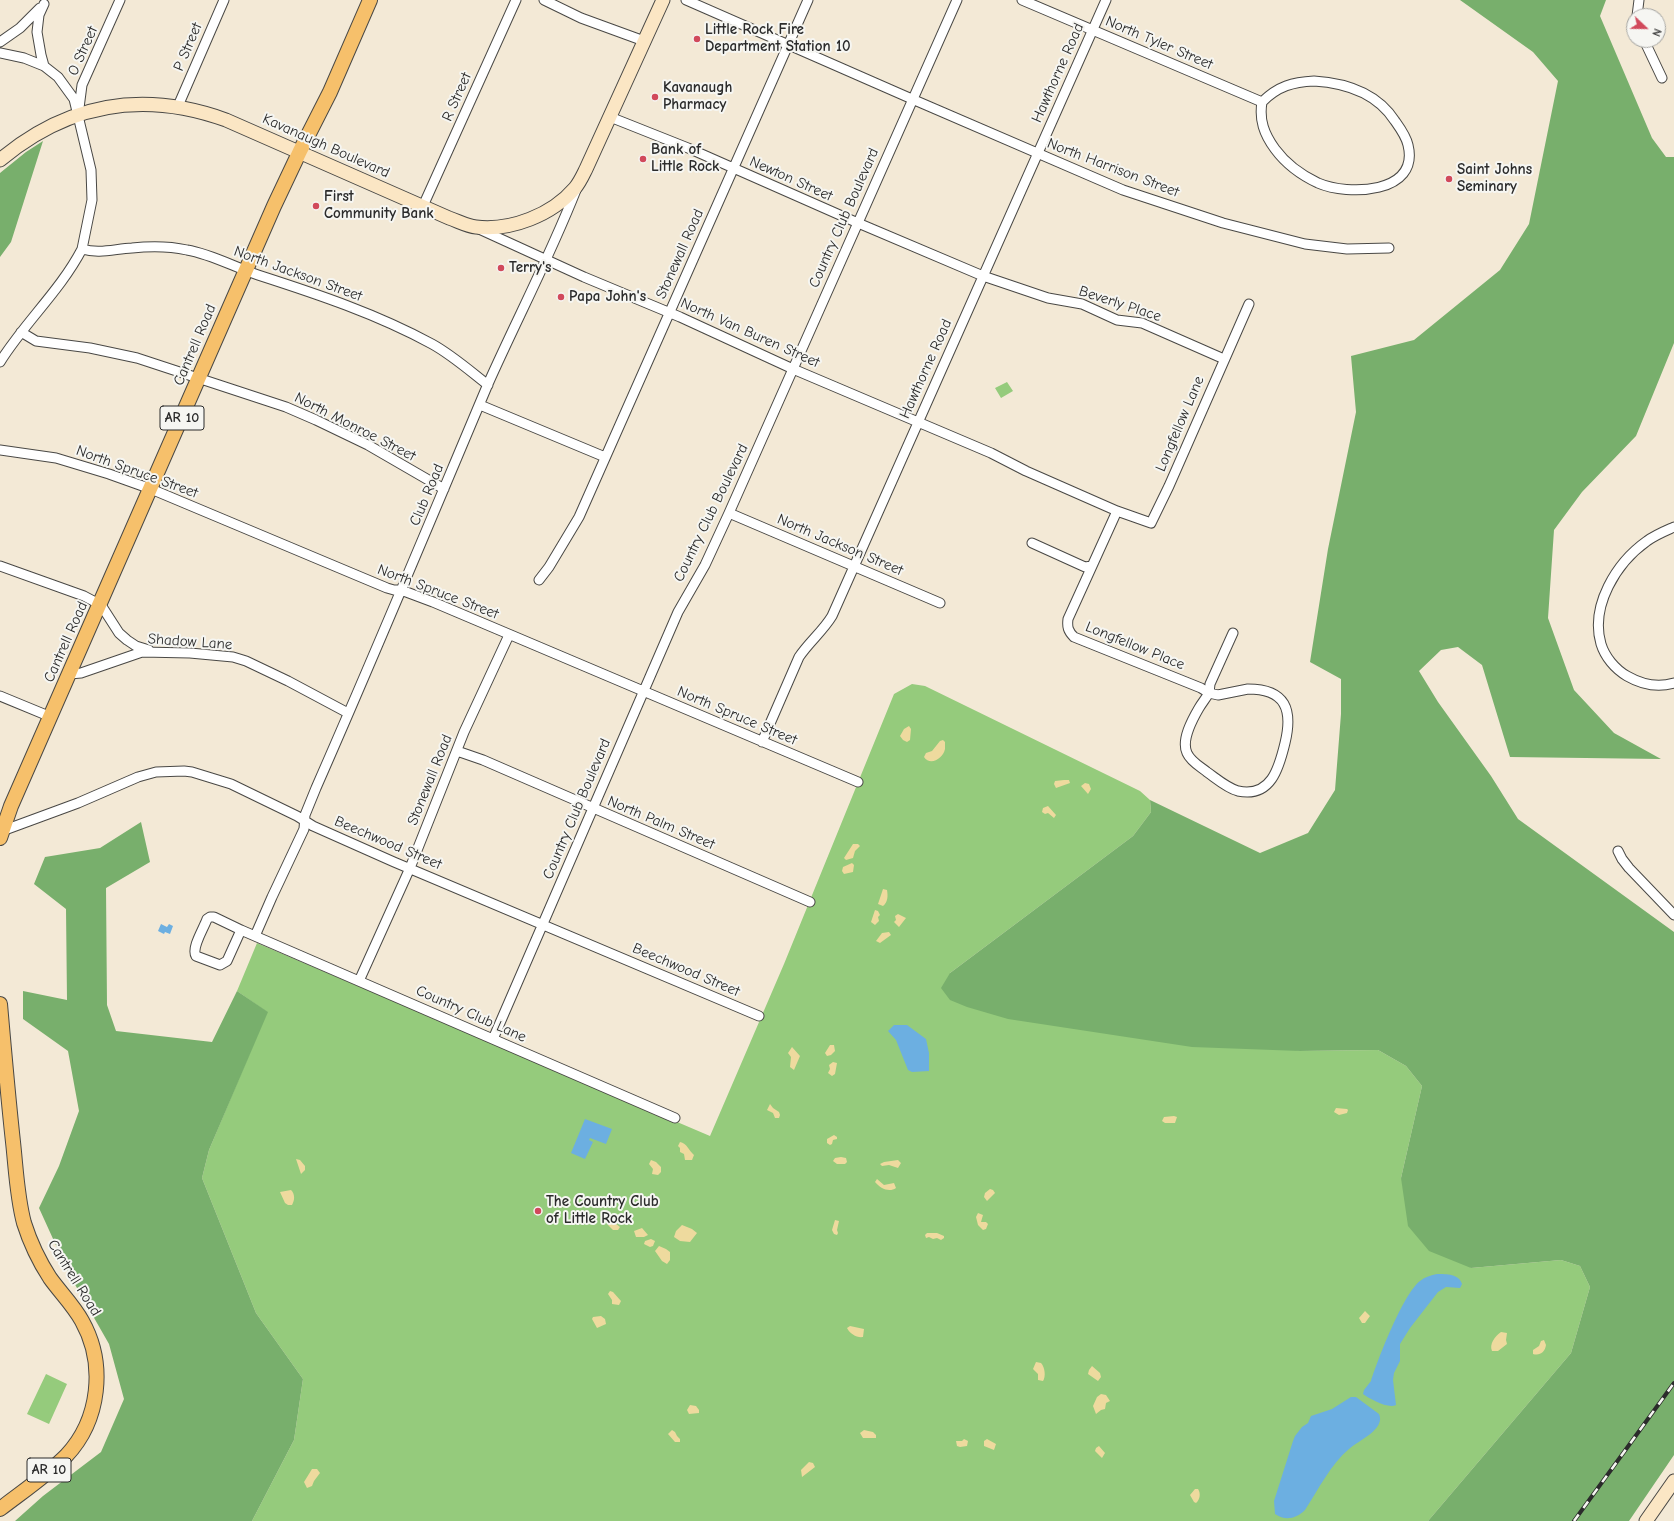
<!DOCTYPE html>
<html>
<head>
<meta charset="utf-8">
<style>
  body { margin:0 }
  #map { position:relative; width:1674px; height:1521px; overflow:hidden; background:#f3e9d6; font-family:"Comic Neue",sans-serif }
  canvas { display:block }
  .north { position:absolute; left:1626px; top:8px; width:40px; height:40px; box-sizing:border-box; background:#f6f6f2; border:1px solid #a5a5a2; border-radius:50%; rotate:112deg; font-size:11px; font-weight:700; line-height:16px; text-align:center; color:#2b2b2b }
  .north::after { content:''; display:block; margin:auto; width:14px; height:18px; background:#d1495b; clip-path:polygon(50% 0,100% 100%,50% 72%,0 100%) }
</style>
</head>
<body>
<div id="map">
<canvas width="1674" height="1521"></canvas>
<div class="north">N</div>
</div>
<script>
const g = document.querySelector('canvas').getContext('2d');
g.lineJoin = 'round';
function fill(path, color) {
  g.fillStyle = color;
  g.fill(path, 'evenodd');
}
function stroke(path, color, width, dash) {
  g.strokeStyle = color;
  g.lineWidth = width;
  g.lineCap = dash ? 'butt' : 'round';
  g.setLineDash(dash || []);
  g.stroke(path);
}
function drawText(font, color, halo, rows, align = 'center') {
  g.font = font + ' "Comic Neue",sans-serif';
  g.lineWidth = 4;
  g.setLineDash([]);
  g.textBaseline = 'middle';
  g.strokeStyle = halo;
  g.fillStyle = color;
  for (const [text, x, y, turn = 0] of rows) {
    g.save();
    g.translate(x, y);
    g.rotate((+turn || 0) * Math.PI / 180);
    g.textAlign = isNaN(turn) ? turn : align;
    if (halo) g.strokeText(text, 0, 0);
    g.fillText(text, 0, 0);
    g.restore();
  }
}
const green = new Path2D(`
  M1007 382 1013 391 1001 398 995 388Z
  M912 684 925 686 1140 791 1150 800 1151 812 1133 836 950 973 1300 1051 1378 1050 1406 1066 1422 1086 1401 1178 1471 1268 1561 1260 1580 1266 1590 1287 1571 1353 1428 1521H252L294 1440 303 1379 256 1313 202 1178 209 1150 267 1012 237 991 257 943 710 1136 784 964 894 694Z
  M46 1374 67 1384 49 1424 27 1414Z`);
const forest = new Path2D(`
  M1460 0H1606L1600 16 1652 138 1666 157H1674V343L1636 436 1582 492 1554 530 1548 618 1574 690 1614 733 1661 759 1510 757 1482 665 1458 647 1441 650 1419 671 1438 702 1491 776 1518 819 1674 932V1455L1629 1521H1428L1571 1353 1590 1287 1580 1266 1561 1260 1471 1268 1429 1251 1408 1226 1401 1178 1422 1086 1406 1066 1378 1050 1300 1051 1192 1047 1008 1019 967 1007 950 1000 941 988 950 973 1133 836 1151 812 1150 800 1260 853 1308 833 1335 790 1341 714V679L1310 662 1328 549 1356 412 1351 356 1414 340 1500 270 1529 224 1558 81 1533 52Z
  M43 141 11 242 0 257V173L26 152Z
  M141 822 150 862 106 888 107 1005 116 1031 212 1042 237 991 268 1012 209 1150 202 1178 256 1313 303 1379 294 1440 252 1521H15L43 1496 101 1452 124 1399 109 1344 69 1274 39 1208 59 1166 79 1111 68 1051 23 1019V991L67 1000 66 909 34 884 45 857 100 848Z`);
const sand = new Path2D(`
  M909 726 911 729 910 740 907 742 903 740 900 736 904 729Z
  M943 740 945 742C945 745 945 747 945 749 943 759 930 766 924 757L926 753 932 751 940 741Z
  M1064 780H1069L1070 783 1056 788 1054 784 1055 781Z
  M1085 783 1089 784 1091 789 1088 794 1081 786Z
  M1048 806 1056 815 1054 818 1048 813 1045 814 1042 812 1043 808Z
  M853 844H858L860 846 855 851 853 858 846 860 844 858Z
  M852 863 854 865 853 872 844 874 842 871 843 867Z
  M883 889 887 890C888 896 888 902 883 906L878 904Z
  M875 910 878 911 880 915 878 917 879 921 875 925 871 922Z
  M898 914 906 918 899 927 894 922 896 920 895 916Z
  M889 932 891 935 880 943 876 941 882 933Z
  M830 1045H834L835 1051 831 1055 827 1056 825 1053Z
  M792 1047 800 1056 794 1070 790 1067 791 1057 788 1053Z
  M833 1062 837 1063 835 1074 832 1076 828 1073 830 1069 829 1065Z
  M770 1104 773 1108 779 1112 780 1115 779 1118H775L773 1113 767 1110Z
  M1336 1108 1347 1109 1348 1110 1347 1113 1339 1115 1334 1112Z
  M1174 1116 1177 1117 1175 1123H1165L1162 1121 1164 1117Z
  M834 1135 837 1137V1139L833 1140 832 1144 830 1145 827 1143V1139Z
  M680 1142C687 1143 689 1151 694 1155L692 1160H685L684 1154 680 1152V1148L678 1146Z
  M841 1157 846 1158 847 1162 845 1164H837L833 1161 835 1158Z
  M296 1159 300 1160 305 1166V1170L301 1174Z
  M651 1160 656 1162 661 1167V1172L658 1175 652 1174 653 1169 649 1164Z
  M898 1160 901 1163 898 1168 889 1165 882 1166 880 1164 884 1162Z
  M877 1179 884 1185 894 1183 896 1188C889 1193 880 1188 875 1182Z
  M990 1189 993 1190 995 1193 987 1201 984 1197 985 1193Z
  M291 1190C295 1194 295 1200 292 1205H288L285 1203 280 1192Z
  M978 1213 983 1215 981 1222H986L988 1224 986 1229 983 1230 978 1225 976 1217Z
  M611 1220 620 1227 618 1230H613L608 1225 609 1221Z
  M835 1220 839 1221 837 1230 838 1233 837 1235 834 1234 832 1230Z
  M682 1225 692 1229 697 1233 690 1242 680 1241 674 1237 676 1231Z
  M642 1228 648 1235 644 1237H636L634 1231Z
  M927 1233H937L944 1236V1238L941 1240 937 1238 933 1239 929 1237 926 1238 925 1235Z
  M651 1239 655 1241 653 1246 650 1247 644 1244 645 1241Z
  M659 1246 666 1249 670 1252V1260L667 1264 662 1261 655 1251Z
  M610 1291 613 1292 621 1301 619 1305 612 1304V1300L608 1294Z
  M1365 1311 1370 1316 1365 1323H1362L1359 1318Z
  M601 1316 605 1319 606 1324 597 1328 592 1319 593 1317Z
  M850 1326 864 1329 863 1337C857 1338 850 1334 847 1328Z
  M1501 1332 1507 1333 1506 1340 1507 1344 1498 1351H1492C1489 1344 1495 1336 1501 1332Z
  M1544 1340 1546 1345C1545 1352 1540 1356 1533 1354V1350L1539 1346 1541 1341Z
  M1036 1362 1041 1363C1045 1367 1046 1377 1043 1381L1038 1380V1374L1033 1369Z
  M1092 1366 1100 1373 1101 1377 1098 1381 1088 1374 1089 1370Z
  M1101 1394 1106 1395 1110 1401 1106 1403 1105 1409 1101 1410 1096 1414 1093 1406 1097 1397Z
  M690 1405 696 1406 699 1410V1413L689 1414 687 1410Z
  M672 1430 675 1432 677 1436 680 1439V1442H675L668 1434Z
  M864 1430 873 1432 876 1435V1438H863L860 1433Z
  M964 1439 968 1441 967 1446 960 1447 957 1446 956 1441H962Z
  M987 1439 996 1444 994 1450 984 1446V1441Z
  M1099 1446 1105 1453 1102 1458 1095 1451 1096 1448Z
  M809 1462 813 1463 815 1467 802 1477 801 1470Z
  M312 1469H317L320 1473 314 1481 312 1486 307 1488 304 1482Z
  M1195 1489H1198C1201 1493 1200 1500 1196 1503L1194 1502 1190 1495Z`);
const water = new Path2D(`
  M161 924 167 927 169 924 173 926 170 934 165 932 164 934 158 931Z
  M894 1025H907L926 1039 929 1053V1071L912 1072 908 1070 896 1040 888 1031Z
  M585 1119 612 1129 606 1144 590 1138 589 1140 593 1142 585 1159 571 1153Z
  M1437 1274C1447 1274 1459 1274 1462 1284L1460 1288 1446 1287 1438 1292 1410 1328 1400 1344V1361L1394 1373 1393 1380 1396 1405C1388 1409 1370 1399 1363 1394L1364 1390 1371 1381C1378 1359 1403 1294 1420 1281 1425 1277 1431 1275 1437 1274Z
  M1351 1397H1356L1379 1414C1386 1429 1358 1441 1349 1449 1331 1464 1318 1490 1305 1510 1296 1519 1285 1521 1275 1514L1274 1501 1293 1441 1295 1436 1302 1427 1308 1423 1311 1416 1332 1409Z`);
const street = new Path2D(`
  M544 0 581 18 644 41
  M686 0 912 99 1123 190 1223 223 1305 244 1347 249 1389 248
  M1022 0 1262 102
  M1637 16 1639 0
  M1644 40 1662 78
  M0 42 20 28 40 8
  M0 53 24 58 44 66
  M1314 81C1346 83 1377 93 1395 121 1400 128 1406 136 1408 145 1420 194 1348 196 1318 183 1301 175 1286 164 1275 149 1264 134 1259 120 1262 102 1278 86 1293 82 1314 81Z
  M178 106 224 0
  M79 108 82 85 120 0
  M610 117 688 148 858 223 983 276 1048 298 1082 304 1117 320 1142 323 1224 359
  M423 206 516 0
  M479 229 584 277 680 317 793 369 991 453 1026 471 1117 511 1151 523 1169 486 1249 304
  M82 249C99 254 114 249 132 248 150 246 169 246 187 250 211 254 234 267 258 275 317 294 377 314 432 344 452 355 470 371 488 385
  M21 332 36 341 90 348 137 358 286 407 316 420 368 445 444 489
  M0 362C25 322 60 291 82 249L92 200 91 170 74 99 58 77 44 66 41 55 37 32 39 15 44 4
  M480 405 605 457
  M0 450 56 458 109 474 151 489 387 588 394 590H401L433 602 858 782
  M1117 511 1068 619C1067 627 1068 631 1074 637L1201 688 1209 693 1210 684 1233 633
  M729 513 940 603
  M1674 527C1665 531 1655 535 1647 541 1616 563 1590 606 1601 644 1605 657 1615 669 1627 676 1641 684 1658 688 1674 683
  M1032 543 1085 567 1092 566
  M0 566 84 596 101 605 119 633 127 640 136 646 149 650
  M539 580 549 567 579 517 808 0
  M70 674 81 673 142 652 190 653 233 657 246 661 288 681 348 713
  M1248 689C1286 689 1293 710 1285 743 1279 768 1271 798 1238 791 1227 788 1217 779 1207 772 1201 767 1191 762 1187 753 1181 740 1192 720 1199 708 1202 703 1206 698 1209 693L1218 695Z
  M0 696 51 717
  M762 742 799 657C809 642 823 631 832 616L1106 0
  M457 751 483 760 810 902
  M2 831 78 803 138 777 156 772 184 771 192 772 231 784 297 816 313 826 394 862 759 1016
  M1618 851 1622 859 1629 868 1674 915
  M210 917H214L241 930 227 961 220 965 196 956C191 948 204 928 207 919Z
  M241 930 675 1118
  M255 936 272 897 304 829 305 815 316 788C375 654 431 519 488 384 517 319 550 256 576 190
  M359 981 410 868 464 732 509 635
  M493 1039 678 612 705 565 729 513 957 0`);
const secondary = new Path2D(`
  M0 160C68 103 143 90 226 120L449 218C458 221 467 226 476 227 511 231 552 215 575 188 580 182 583 175 586 169L663 0
  M1646 1521 1674 1481`);
const primary = new Path2D(`
  M0 838 11 806 274 206 300 151 330 92 370 0
  M0 1004C4 1050 8 1096 13 1142 16 1169 17 1197 24 1223 30 1242 39 1261 50 1278 60 1292 74 1306 82 1321 106 1364 100 1420 66 1456 46 1476 22 1492 0 1509`);
const rail = new Path2D(`
  M1574 1521 1674 1383`);
const markers = [
  [697,39,4,"#d1495b"],
  [655,97,4,"#d1495b"],
  [643,159,4,"#d1495b"],
  [1449,179,4,"#d1495b"],
  [316,206,4,"#d1495b"],
  [501,268,4,"#d1495b"],
  [561,297,4,"#d1495b"],
  [538,1211,4,"#d1495b"]
];
const shields = [
  [182,418,44],
  [49,1470,44]
];
const shieldNames = [
  ["AR 10",182,418],
  ["AR 10",49,1470]
];
const poiNames = [
  ["Little Rock Fire",705,30],
  ["Department Station 10",705,47],
  ["Kavanaugh",663,88],
  ["Pharmacy",663,105],
  ["Bank of",651,150],
  ["Little Rock",651,167],
  ["Saint Johns",1457,170],
  ["Seminary",1457,187],
  ["First",324,197],
  ["Community Bank",324,214],
  ["Terry's",509,268],
  ["Papa John's",569,297],
  ["The Country Club",546,1202],
  ["of Little Rock",546,1219]
];
const streetNames = [
  ["North Tyler Street",1159,43,23],
  ["P Street",188,47,-67],
  ["O Street",83,51,-66],
  ["Hawthorne Road",1058,73,-66],
  ["R Street",457,97,-66],
  ["Kavanaugh Boulevard",326,146,24],
  ["North Harrison Street",1113,168,21],
  ["Newton Street",791,179,24],
  ["Country Club Boulevard",844,218,-66],
  ["Stonewall Road",680,254,-66],
  ["North Jackson Street",298,274,20],
  ["Beverly Place",1120,304,18],
  ["North Van Buren Street",750,333,24],
  ["Cantrell Road",195,345,-67],
  ["Hawthorne Road",926,369,-66],
  ["Longfellow Lane",1180,424,-67],
  ["North Monroe Street",355,427,27],
  ["North Spruce Street",137,472,20],
  ["Club Road",427,495,-67],
  ["Country Club Boulevard",711,513,-64],
  ["North Jackson Street",840,545,23],
  ["North Spruce Street",438,592,21],
  ["Cantrell Road",66,642,-66],
  ["Shadow Lane",190,642,4],
  ["Longfellow Place",1135,646,22],
  ["North Spruce Street",737,716,23],
  ["Stonewall Road",430,780,-68],
  ["Country Club Boulevard",577,809,-67],
  ["North Palm Street",661,823,23],
  ["Beechwood Street",388,843,23],
  ["Beechwood Street",686,970,23],
  ["Country Club Lane",471,1014,24],
  ["Cantrell Road",74,1278,58]
];
fill(green, '#95cb7c');
fill(forest, '#78af6c');
fill(sand, '#eeda9e');
fill(water, '#6cafe1');
stroke(street, '#494845', 11);
stroke(secondary, '#494845', 15);
stroke(primary, '#494845', 16);
stroke(street, '#fff', 9);
stroke(secondary, '#fbe6c4', 13);
stroke(primary, '#f6c06b', 14);
stroke(rail, '#2b2b2b', 4);
stroke(rail, '#f6f6f2', 2.5, [8]);
for (const [x, y, r, color] of markers) {
  const dot = new Path2D();
  dot.arc(x, y, r, 0, 2 * Math.PI);
  g.fillStyle = color;
  g.fill(dot);
  stroke(dot, '#f6f6f2', 1.5);
}
for (const [x, y, w] of shields) {
  const box = new Path2D();
  box.roundRect(x - w / 2, y - 12, w, 24, 3);
  g.fillStyle = '#f6f6f2';
  g.fill(box);
  stroke(box, '#2b2b2b', 1);
}
drawText('bold 14px', '#2b2b2b', null, shieldNames);
drawText('bold 15px', '#2b2b2b', '#f6f6f2', poiNames, 'left');
drawText('15px', '#2b2b2b', '#f6f6f2', streetNames);
</script>
</body>
</html>
